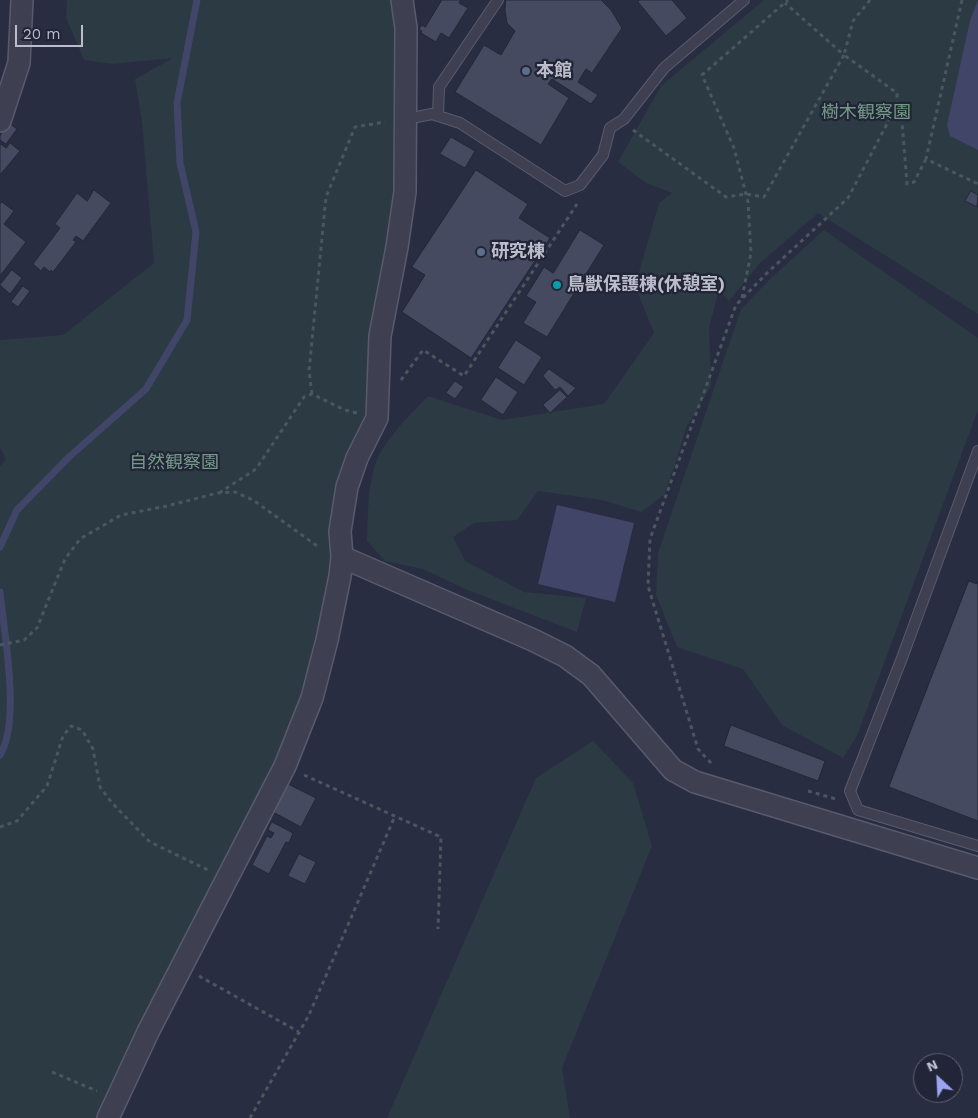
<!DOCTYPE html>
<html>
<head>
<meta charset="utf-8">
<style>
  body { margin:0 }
  #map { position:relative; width:978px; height:1118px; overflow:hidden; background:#292d42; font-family:"Work Sans",sans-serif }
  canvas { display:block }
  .north { position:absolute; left:913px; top:1053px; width:50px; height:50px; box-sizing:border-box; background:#222537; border:1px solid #5f6272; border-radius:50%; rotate:335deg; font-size:14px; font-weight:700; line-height:20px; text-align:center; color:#bbbdcb }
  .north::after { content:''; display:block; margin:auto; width:18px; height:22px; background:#9aa4f1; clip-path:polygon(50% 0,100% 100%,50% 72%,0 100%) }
  .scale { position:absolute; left:15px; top:25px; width:68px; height:22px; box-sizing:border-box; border:2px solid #bbbdcb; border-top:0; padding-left:6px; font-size:15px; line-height:18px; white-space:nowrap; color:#bbbdcb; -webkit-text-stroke:4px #222537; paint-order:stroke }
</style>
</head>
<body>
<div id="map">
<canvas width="978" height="1118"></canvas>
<div class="north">N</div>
<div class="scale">20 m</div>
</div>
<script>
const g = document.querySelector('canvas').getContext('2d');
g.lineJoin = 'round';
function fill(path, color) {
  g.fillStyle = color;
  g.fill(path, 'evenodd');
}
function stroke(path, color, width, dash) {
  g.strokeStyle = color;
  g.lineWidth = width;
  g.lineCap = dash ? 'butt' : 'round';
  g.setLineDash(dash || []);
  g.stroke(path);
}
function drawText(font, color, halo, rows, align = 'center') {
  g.font = font + ' "Work Sans","Noto Sans JP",sans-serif';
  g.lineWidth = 4.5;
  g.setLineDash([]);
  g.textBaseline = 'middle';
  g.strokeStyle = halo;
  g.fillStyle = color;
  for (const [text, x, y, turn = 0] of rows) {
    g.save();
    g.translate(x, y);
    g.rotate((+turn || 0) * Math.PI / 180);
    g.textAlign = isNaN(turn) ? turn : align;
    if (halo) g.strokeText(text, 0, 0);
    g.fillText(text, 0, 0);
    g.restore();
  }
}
const green = new Path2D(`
  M67 0H397L401 195 370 420 336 581 305 702 102 1118H0V466L6 460 0 447V340L63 335 154 263 142 122 135 79 173 58 112 64 84 60 66 18Z
  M764 0H978V314L818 213 760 263 729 301 719 290 709 328 711 386 686 428 675 465 664 495 641 512 602 500 538 491 517 520 474 523 453 537 465 561 524 592 586 598 577 632 465 589 423 569 385 561 367 541C368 517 367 489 375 465 384 439 410 415 428 396L502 420 604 404 654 333 635 286 659 203 672 193 646 183 618 162 661 86Z
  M824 230 978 338V410L857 736 843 758 782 725 743 669 677 647 656 595 658 553 741 309 771 278Z
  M593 741 633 783 652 846 562 1068 570 1118H387L536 778Z`);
const water = new Path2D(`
  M978 0V150L950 136 947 125 970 21Z
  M557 505 634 523 615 602 538 584Z`);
const stream = new Path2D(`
  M0 547 17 510 69 457 146 389 187 320 196 232 180 163 177 103 197 0
  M0 592C4 632 21 722 0 755`);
const building = new Path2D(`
  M442 0H461L459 3 468 8 449 38 441 33 436 42 421 33 422 31 419 29 422 25 425 27Z
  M506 0H601L611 10 622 28 592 73 586 69 578 82 598 95 591 104 552 79 548 84 569 98 541 145 455 92 484 45 501 55 515 31 507 23 505 11Z
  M640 0H672L687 18 666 36 638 2Z
  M9 123 17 129 6 144 0 140V136Z
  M451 137 475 151 465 168 440 154Z
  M10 143 20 151 0 175V145L1 144 6 148Z
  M476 170 528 204 519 218 550 238 471 358 402 312 425 275 412 267Z
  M94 190 111 203 83 241 76 236 73 240 76 242 53 272 51 270 50 272 44 267 41 271 33 264 60 228 55 224 77 193 87 201Z
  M971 191 978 195 977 207 965 201Z
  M2 202 14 211 4 224 26 242 0 276V204Z
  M580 230 604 245 547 337 523 323 536 302 526 296 544 267 553 273Z
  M12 270 22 278 10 294 0 285Z
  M23 286 30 291 18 307 11 302Z
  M516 340 542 357 524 385 498 368Z
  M549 369 576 388 568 396 560 387 555 390 543 376Z
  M496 377 518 392 503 415 481 400Z
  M455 381 464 387 455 399 446 393Z
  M560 390 567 397 550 413 543 405Z
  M969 581 977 584 978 581V821L889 787Z
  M731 725 825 761 818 781 724 746Z
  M288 784 316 798 301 827 273 812Z
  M272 822 293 833 289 843 286 842 269 874 252 865 267 836 271 838 274 833 268 830Z
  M299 854 316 862 305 884 288 876Z`);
const path = new Path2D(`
  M870 0 853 21 844 55 897 93V105
  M962 0 926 159 978 184
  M633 130 726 197 746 194 764 197 844 55 785 3
  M742 298 751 253 748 202 734 148 702 75 788 0
  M401 380 423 350 464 376 577 204
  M312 394 309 371 326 197 355 127 385 122
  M219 493 256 469 304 397 312 394 345 410 357 413
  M0 645 24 640 37 628 65 559 80 539 121 515 167 506 218 493 235 492 253 500 320 548
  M711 763 698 749 648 586 650 539 736 305 767 273 848 198 897 105 901 109 907 184 914 182 926 159
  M304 775 441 837 438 929
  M808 791 836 799
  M0 827 17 821 47 786 63 736 71 726 82 730 93 749 100 787 112 803 150 842 208 870
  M199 976 299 1032
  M52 1072 97 1091
  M250 1118 309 1015 395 816`);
const lane = new Path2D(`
  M438 116 439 87 498 0
  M406 119 432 114 460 123 565 191 580 185 603 155 610 128 624 119 664 68 744 0
  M978 451 902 658 850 791 858 810 978 846`);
const street = new Path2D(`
  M0 121 19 63 22 0
  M342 557 533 640 565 656 591 675 673 770 695 782 978 868
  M108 1118 148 1032 285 766 312 698 327 640 340 576 342 557 340 531 347 487 357 458 377 418 380 336 397 247 405 192 406 28 402 0`);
const markers = [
  [526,71,5,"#5c6f8a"],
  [481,252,5,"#5c6f8a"],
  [557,285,5,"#0f9aa8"]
];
const poiNames = [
  ["本館",536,71],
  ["研究棟",491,252],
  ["鳥獣保護棟(休憩室)",567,285]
];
const parkNames = [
  ["樹木観察園",866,113],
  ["自然観察園",174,463]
];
fill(green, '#2b3a43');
fill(water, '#414669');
stroke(stream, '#414669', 7);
fill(building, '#464a61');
stroke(building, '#242739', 1);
stroke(lane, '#595b6c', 12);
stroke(street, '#595b6c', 24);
stroke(path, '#4a575f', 3, [4, 4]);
stroke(lane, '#3e4052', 10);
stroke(street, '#3e4052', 21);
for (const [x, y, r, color] of markers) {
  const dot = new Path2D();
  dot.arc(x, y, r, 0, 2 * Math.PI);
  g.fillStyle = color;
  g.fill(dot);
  stroke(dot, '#222537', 2);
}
drawText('bold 18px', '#bbbdcb', '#222537', poiNames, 'left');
drawText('18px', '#749a87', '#222537', parkNames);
</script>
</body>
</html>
